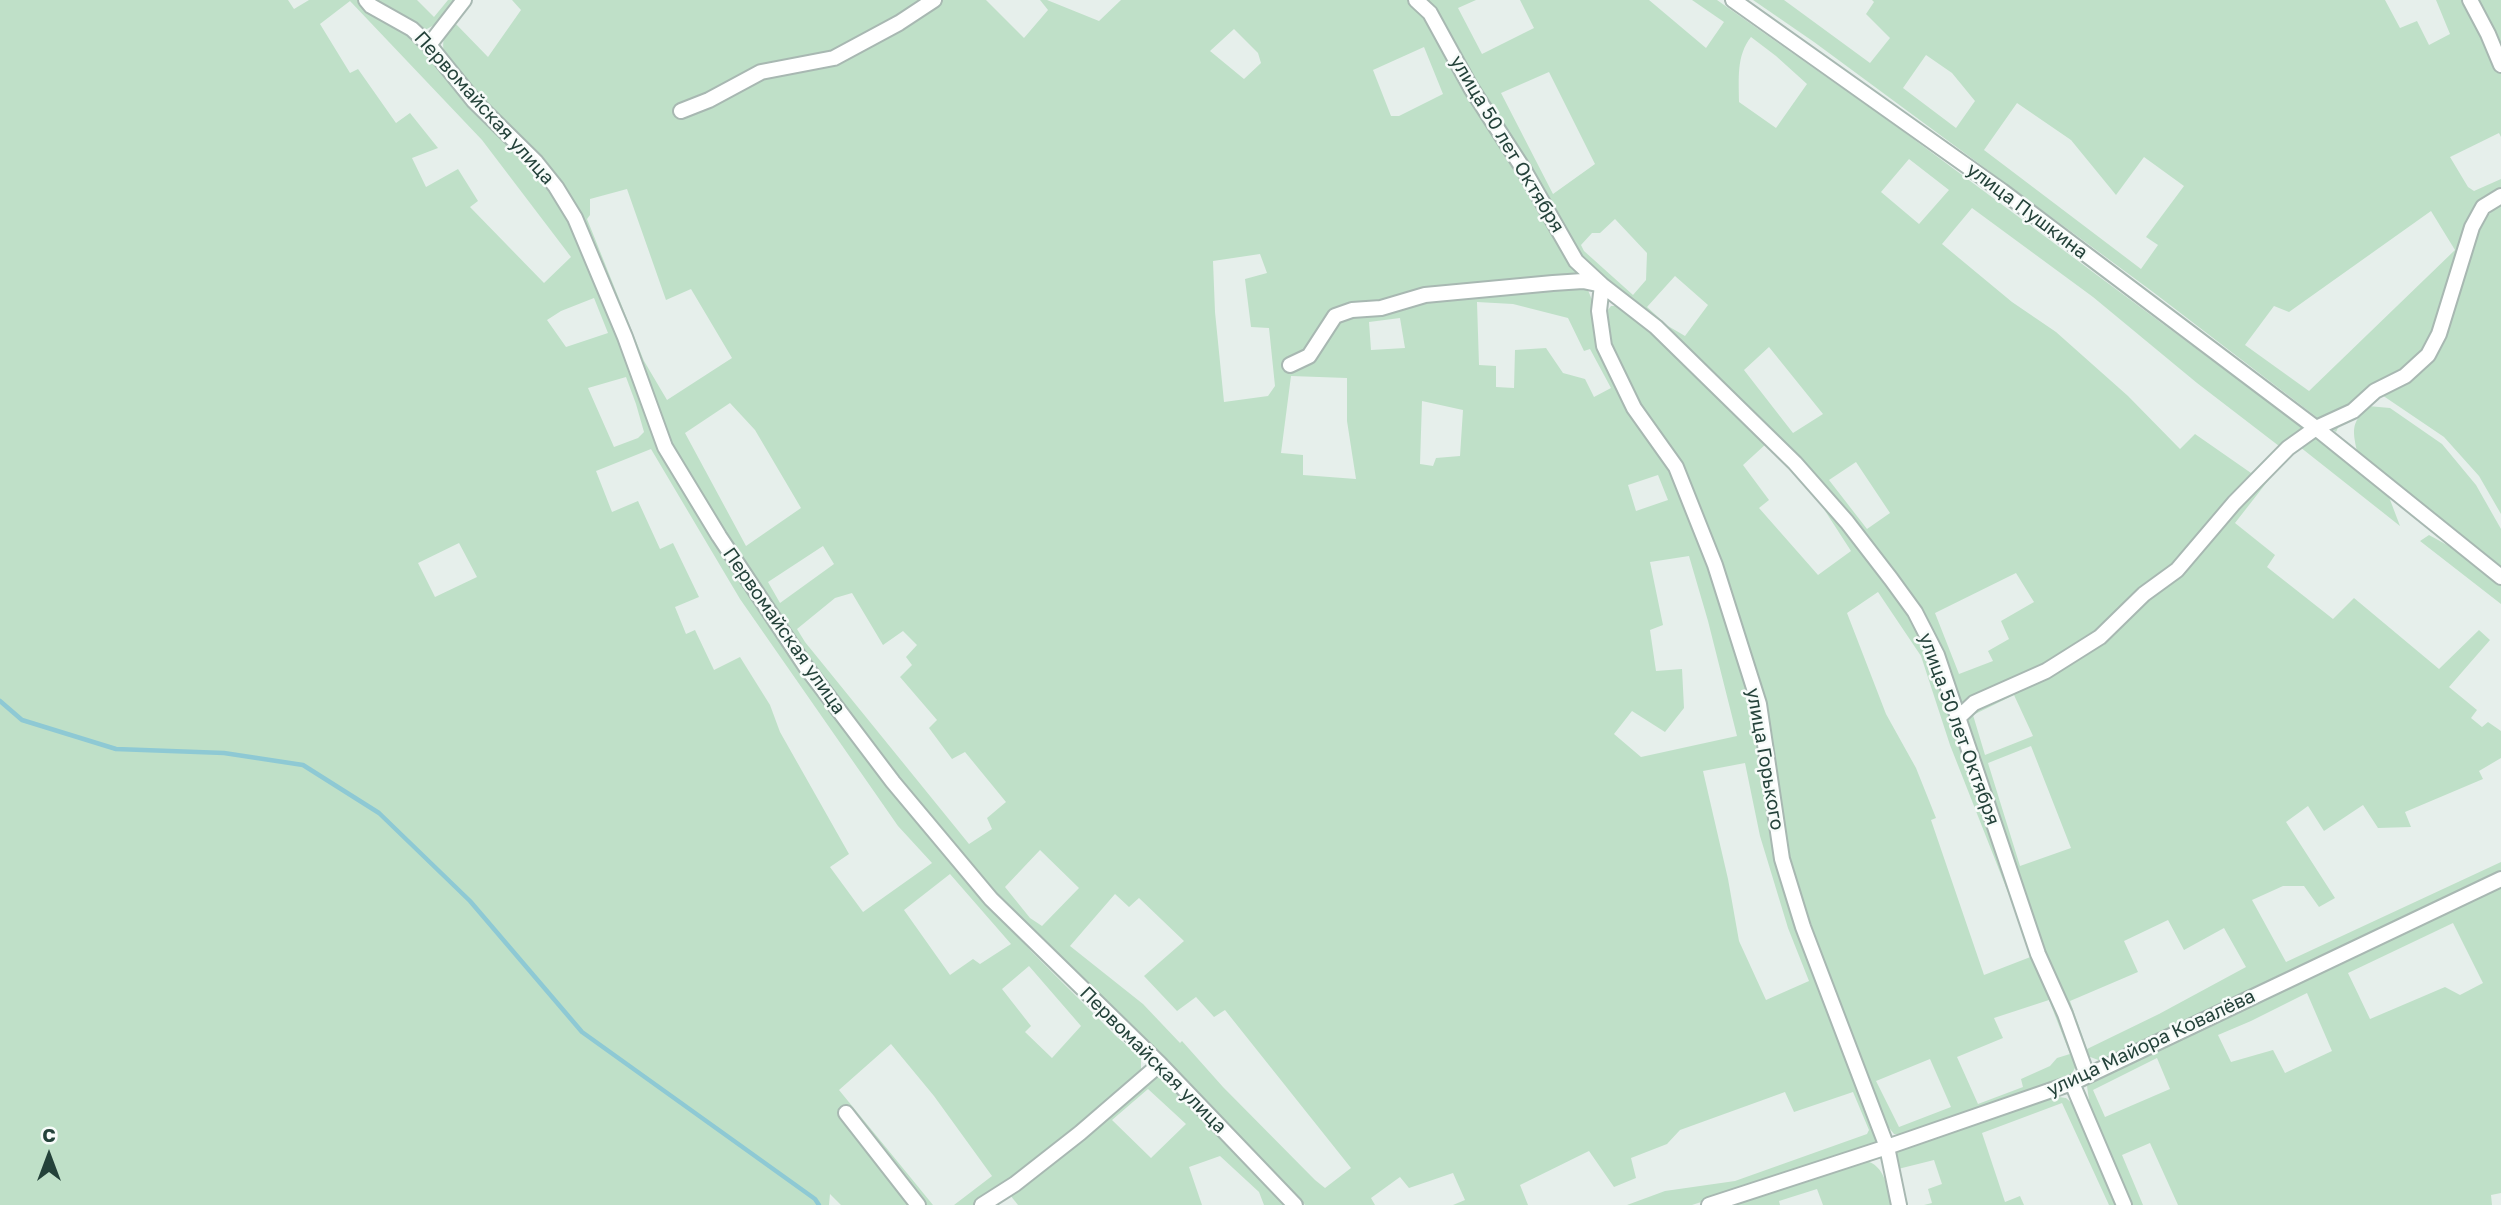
<!DOCTYPE html>
<html>
<head>
<meta charset="utf-8">
<style>
  body { margin:0 }
  #map { position:relative; width:2501px; height:1205px; overflow:hidden; background:#e6efeb; font-family:"Golos Text",sans-serif }
  canvas { display:block }
  .north { position:absolute; left:14px; top:1121px; width:70px; height:70px; -webkit-text-stroke:5px #f7fbf9; paint-order:stroke; rotate:0deg; font-size:19px; font-weight:700; line-height:28px; text-align:center; color:#24423a }
  .north::after { content:''; display:block; margin:auto; width:24px; height:32px; background:#24423a; clip-path:polygon(50% 0,100% 100%,50% 72%,0 100%) }
</style>
</head>
<body>
<div id="map">
<canvas width="2501" height="1205"></canvas>
<div class="north">С</div>
</div>
<script>
const g = document.querySelector('canvas').getContext('2d');
g.lineJoin = 'round';
function fill(path, color) {
  g.fillStyle = color;
  g.fill(path, 'evenodd');
}
function stroke(path, color, width, dash) {
  g.strokeStyle = color;
  g.lineWidth = width;
  g.lineCap = dash ? 'butt' : 'round';
  g.setLineDash(dash || []);
  g.stroke(path);
}
function drawText(font, color, halo, rows, align = 'center') {
  g.font = font + ' "Golos Text",sans-serif';
  g.lineWidth = 5;
  g.setLineDash([]);
  g.textBaseline = 'middle';
  g.strokeStyle = halo;
  g.fillStyle = color;
  for (const [text, x, y, turn = 0] of rows) {
    g.save();
    g.translate(x, y);
    g.rotate((+turn || 0) * Math.PI / 180);
    g.textAlign = isNaN(turn) ? turn : align;
    if (halo) g.strokeText(text, 0, 0);
    g.fillText(text, 0, 0);
    g.restore();
  }
}
const green = new Path2D(`
  M0 0H288L294 9 309 0H363L412 32 556 192 697 510 964 876 1031 951 1117 1037 1141 1057V1070L1075 1132 1003 1187 975 1205H954L992 1176 934 1096 891 1044 839 1090 933 1205H925L914 1193 847 1105 840 1112 912 1205H841L830 1194 829 1205H0ZM350 1 482 140 571 257 544 283 470 207 478 201 458 169 426 187 412 158 438 148 410 113 396 123 358 69 350 73 320 24ZM594 298 608 333 566 347 547 320 561 311ZM626 377 636 404 644 432 638 438 614 447 588 388ZM651 449 740 599 898 826 932 863 863 912 830 867 849 854 780 732 770 705 740 657 714 670 695 630 686 634 675 607 699 597 673 543 660 549 638 501 612 512 596 471ZM459 543 477 577 435 597 418 563ZM950 874 1011 944 980 964 973 959 950 975 904 910ZM1029 966 1081 1026 1052 1058 1025 1032 1031 1026 1002 989Z
  M376 0H417L434 17 448 0H456L436 24 425 30Z
  M468 0H471L454 22 488 57 521 10 512 0H930L833 56 752 79 836 59 938 0H986L1024 38 1048 10 1040 0H1047L1099 21 1121 0H1410L1428 16 1581 273 1592 300 1603 350 1675 478 1713 569 1755 704 1780 861 1879 1138 1874 1146 1692 1205H1627L1665 1191 1735 1181 1867 1134 1869 1130 1853 1092 1794 1112 1785 1092 1680 1130 1667 1144 1631 1158 1636 1178 1614 1187 1589 1151 1520 1185 1528 1205H1453L1465 1200 1453 1173 1409 1188 1400 1177 1371 1198 1375 1205H1305L982 880 831 695 765 601 669 442 581 221 507 129 445 58C438 32 453 20 468 0ZM1234 29 1258 53 1261 63 1244 79 1210 51ZM1424 47 1443 94 1399 116H1391L1373 70ZM627 189 666 300 691 289 732 358 667 400 644 361 587 219 590 215V199ZM1260 254 1267 273 1245 279 1251 327 1269 328 1275 386 1268 396 1224 402 1215 312 1213 261ZM1477 302 1513 304 1568 318 1584 351 1590 349 1611 388 1594 397 1585 379 1563 373 1546 348 1515 350 1514 388 1496 387V366L1479 365ZM1400 318 1405 348 1371 350 1369 322ZM1291 376 1347 378V421L1356 479 1303 475V455L1281 453ZM1422 401 1463 410 1460 456 1436 458 1433 466 1420 464ZM730 403 755 430 801 508 746 546 685 433ZM1658 475 1668 500 1636 511 1628 485ZM823 546 834 564 780 603 768 582ZM1689 556 1708 621 1737 736 1641 757 1614 734 1632 711 1665 732 1684 708 1682 669 1656 671 1650 630 1663 625 1650 562ZM852 593 883 645 903 631 917 645 906 657 912 665 900 677 937 720 929 728 952 759 965 752 1006 802 987 818 992 829 969 844 805 642 797 629 835 598ZM1745 763 1760 836 1788 928 1809 981 1766 1000 1739 941 1728 879 1703 771ZM1040 850 1079 888 1042 926 1030 918 1005 887ZM1115 894 1129 907 1139 898 1184 941 1144 976 1177 1011 1196 997 1214 1017 1225 1010 1351 1168 1325 1188 1315 1180 1223 1087 1182 1041 1180 1043 1143 1004 1070 946Z
  M1423 0H1476L1458 8 1482 54 1534 28 1520 0H1649L1706 48 1724 22 1692 0H1717L1896 126 2306 430 2174 569 2097 637 1961 712 1874 549 1597 276 1577 250ZM1751 37 1776 56 1807 84 1776 128 1739 102C1739 79 1736 56 1751 37ZM1549 72 1595 164 1553 194 1501 93ZM1909 159 1949 190 1919 224 1881 192ZM1972 208 2093 297 2197 383 2279 446 2251 473 2195 434 2180 449 2128 396 2056 332 2012 302 1942 244ZM1615 219 1647 253 1646 280 1633 295 1584 251 1581 245 1592 233H1600ZM1675 276 1708 305 1685 336 1668 326 1647 307ZM1769 347 1823 414 1793 433 1744 370ZM1856 462 1890 513 1867 529 1829 480ZM2016 573 2034 602 2001 621 2009 639 1988 651 1993 661 1959 674 1935 613Z
  M1753 0H1784L1870 63 1890 38 1866 14 1874 2 1872 0H2385L2400 28 2417 21 2429 45 2450 34 2436 0H2466L2486 38 2501 74V137L2499 133 2450 157 2468 187 2474 191 2501 179V191L2478 208 2442 314 2425 352 2401 374 2372 388 2350 402 2336 432 2153 292 1814 42ZM1926 55 1952 73 1975 101 1956 128 1903 88ZM2017 103 2071 140 2116 195 2144 157 2184 186 2146 237 2158 245 2141 269 1984 150ZM2431 211 2455 250 2309 391 2245 345 2274 306 2289 312Z
  M2475 0H2501V52Z
  M2501 204V514L2479 476 2444 437 2379 393C2393 383 2423 367 2433 355 2471 311 2448 242 2501 204Z
  M1611 306H1621L1656 334 1796 469 1907 608 1933 659 2076 1059 2075 1068 2070 1077 1903 1135 1894 1134 1882 1119 1828 984 1785 854 1772 774 1715 559 1609 346 1605 314ZM1766 444 1818 500 1851 551 1818 575 1759 508 1769 500 1743 465ZM1878 592 1921 656 1950 745 2033 956 1984 975 1931 820 1936 818 1916 768 1886 714 1847 613ZM2049 1000 2070 1054 2057 1058 2050 1066 2021 1079 2023 1087 1978 1104 1957 1057 2003 1038 1994 1018ZM1930 1059 1951 1107 1899 1127 1876 1081Z
  M2368 406 2390 408 2442 444 2476 485 2501 529V569L2357 451C2352 428 2352 423 2368 406Z
  M2313 435 2389 497 2400 526 2300 447 2274 473 2235 523 2275 555 2267 567 2333 619 2354 598 2439 669 2479 630 2490 640 2449 687 2477 710 2471 718 2482 727 2488 722 2501 731V758L2479 771 2483 779 2405 812 2411 827 2378 828 2363 805 2324 831 2308 806 2286 822 2335 898 2319 907 2304 886H2283L2252 900 2286 962 2501 862V872L2148 1039 2101 1061 2085 1055 2041 947 1963 719 1975 707 2102 638 2291 449ZM2014 695 2033 736 1985 755 1973 715ZM2031 746 2071 848 2020 866 1988 763ZM2168 920 2184 950 2224 928 2246 967 2159 1014 2087 1049 2070 1001 2138 972 2124 941Z
  M2429 535 2458 551 2501 585V604L2420 541Z
  M2501 883V1193L2491 1195 2492 1205H2178L2150 1143 2122 1155 2143 1205H2130L2090 1107 2087 1086 2091 1078ZM2453 923 2483 983 2460 995 2445 987 2370 1019 2348 973ZM2307 993 2332 1051 2285 1073 2273 1050 2231 1062 2218 1035 2251 1021ZM2157 1058 2170 1089 2105 1117 2093 1090Z
  M1151 1076H1158L1245 1161 1285 1205H1264L1259 1192 1220 1156 1189 1167 1202 1205H1018L1010 1195 997 1205H987ZM1148 1089 1186 1124 1151 1158 1112 1120Z
  M2051 1096 2066 1098 2074 1105 2120 1205H2109L2062 1103 1982 1133 2005 1202 2020 1196 2024 1205H1924L1932 1203 1928 1189 1942 1184 1934 1160 1898 1169 1908 1205H1904L1893 1164 1896 1153 1910 1145Z
  M1865 1161C1885 1164 1887 1189 1893 1205H1823L1817 1189 1779 1201 1780 1205H1734Z`);
const stream = new Path2D(`
  M0 701 22 720 116 749 224 753 303 765 379 813 470 901 582 1032 815 1199 819 1205`);
const minor = new Path2D(`
  M366 0 371 6 412 29 429 45 474 101 536 162 556 187 575 218 625 337 665 447 719 536 806 667 893 782 991 899 1160 1064 1295 1205
  M1416 0 1430 13 1471 88 1524 170 1576 261 1602 285 1656 327 1795 463 1847 522 1891 579 1915 612 1937 655 2038 954 2065 1014 2087 1075
  M1733 0 2002 191 2316 428 2501 577
  M2470 0 2488 34 2501 65
  M429 45 464 0
  M681 111 709 100 761 72 834 58 899 23 934 0
  M1290 365 1309 356 1335 316 1352 310 1381 308 1425 295 1553 283 1583 281 1602 285 1599 311 1604 346 1634 408 1676 467 1715 565 1759 704 1782 859 1803 927 1887 1147 1899 1205
  M1958 718 1974 703 2046 671 2100 637 2144 594 2177 570 2234 503 2288 448 2316 428 2353 411 2375 391 2405 376 2428 355 2439 334 2472 227 2483 207 2501 196
  M2072 1083 2124 1205
  M846 1113 918 1205
  M982 1205 1015 1184 1080 1133 1160 1064
  M1709 1205 1887 1147 2072 1083 2501 879`);
const streetNames = [
  ["Первомайская улица",484,108,48],
  ["улица 50 лет Октября",1507,144,59],
  ["улица Пушкина",2027,211,37],
  ["Первомайская улица",784,631,55],
  ["улица 50 лет Октября",1959,729,70],
  ["улица Горького",1765,759,80],
  ["улица Майора Ковалёва",2151,1043,-25],
  ["Первомайская улица",1153,1060,45]
];
fill(green, '#bfe0c8');
stroke(stream, '#8ec9d4', 4.5);
stroke(minor, '#a8b8b2', 18);
stroke(minor, '#fff', 14);
drawText('19px', '#24423a', '#f7fbf9', streetNames);
</script>
</body>
</html>
